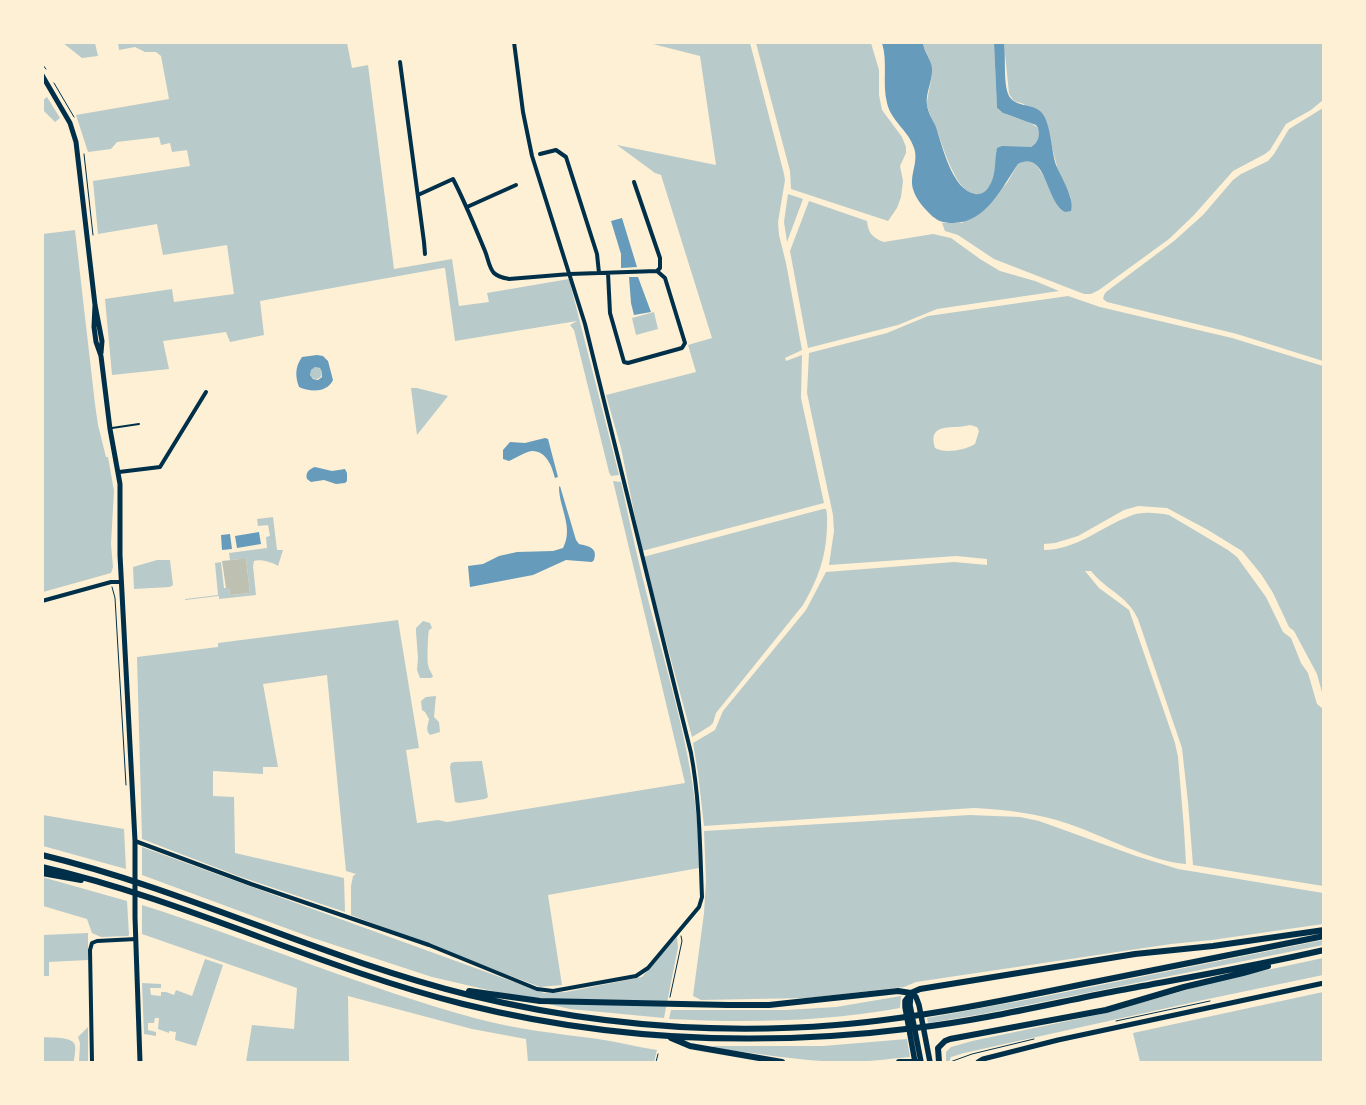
<!DOCTYPE html>
<html>
<head>
<meta charset="utf-8">
<style>
  body { margin:0 }
  #map { position:relative; width:1366px; height:1105px; overflow:hidden; background:#fdf0d5; font-family:"Varela Round",sans-serif }
  canvas { display:block }
  .frame { position:absolute; inset:0; border:44px solid #fdf0d5; pointer-events:none }
</style>
</head>
<body>
<div id="map">
<canvas width="1366" height="1105"></canvas>
<div class="frame"></div>
</div>
<script>
const g = document.querySelector('canvas').getContext('2d');
g.lineJoin = 'round';
function fill(path, color) {
  g.fillStyle = color;
  g.fill(path, 'evenodd');
}
function stroke(path, color, width, dash) {
  g.strokeStyle = color;
  g.lineWidth = width;
  g.lineCap = dash ? 'butt' : 'round';
  g.setLineDash(dash || []);
  g.stroke(path);
}
const green = new Path2D(`
  M63 43H95L98 56 82 58Z
  M118 43H347L352 68 368 65 394 269 452 259 459 306 489 302 487 293 569 279 619 475 611 476 609 472 574 330 570 325 577 321 455 341 445 268H443L260 301 264 335 230 342 226 332 163 341 169 369 112 375 105 299 172 289 174 302 234 294 227 245 163 255 157 224 98 234 93 181 190 166 187 150 172 152 170 143 161 145 159 137 117 142 111 149 88 152 76 115 169 99 161 56 156 52H145L135 47 119 50Z
  M649 43H750L784 174 785 180 778 222 779 235 786 263 802 350 785 358 786 361 802 355 801 398 824 503 642 551 621 448 606 395 696 372 688 345 712 338 661 175 655 173 617 145 716 165 700 56Z
  M756 43H871L879 70V95L882 110 902 137 906 147V153L900 166 903 181 901 197 897 208 888 221 791 189 790 171Z
  M923 43H994L997 108C1005 118 1027 118 1038 128 1040 136 1038 143 1031 147L996 151C996 164 996 182 985 191 961 211 942 144 937 130 934 122 929 114 927 105 927 92 934 79 931 65 930 57 924 51 923 43Z
  M1004 43H1323V100L1311 110 1286 124 1270 150 1265 154 1233 171 1194 215 1169 239 1099 290 1091 294H1084L994 259 958 235 945 231 942 223H962L986 207 1007 183 1018 164C1036 155 1036 167 1045 178 1051 186 1063 192 1071 198L1058 170 1051 144 1024 104 1014 101 1009 94Z
  M47 97 60 118 55 122 43 110V100Z
  M1323 108V361L1237 334 1107 302 1103 299 1104 295 1106 292 1174 241 1203 215 1233 180 1241 174 1268 161 1274 154 1289 129Z
  M788 194 803 199 787 242 784 222Z
  M809 201 867 221C868 232 872 238 884 242L933 234 951 238 980 259 1000 271 1035 281 1059 291 937 309 898 325 808 348 790 251Z
  M75 230 95 404 98 425 106 457H108L114 491 111 544 113 567 111 573 43 592V234Z
  M1068 296 1100 307 1232 338 1323 366V696L1317 674 1294 631 1289 627 1273 593 1261 574 1242 551 1208 530 1167 508 1138 506 1124 510 1078 536 1055 543 1044 544V550C1076 550 1101 527 1130 516 1141 511 1157 513 1169 515L1228 550 1237 557 1266 597 1283 632 1291 638 1301 663 1308 673 1317 704 1323 709V886L1193 865 1188 802 1182 748 1138 619C1127 595 1107 591 1091 571H1085L1099 588 1129 610 1175 743 1178 757 1184 829 1186 864C1148 861 1105 836 1069 824 1038 813 1007 810 974 808L704 826 698 773 693 743 715 730 723 711 806 610 826 572 954 562 987 565V559L956 556 829 565 834 531 833 515 807 393 809 353 887 333 928 316ZM970 425 977 427 979 431 975 444C965 450 945 454 935 448 927 421 953 430 970 425Z
  M654 312 658 329 636 335 632 318Z
  M310 373a6 6 0 1 1 12 0a6 6 0 1 1-12 0Z
  M411 388H417L448 396 417 435Z
  M613 481 621 482C630 524 639 566 650 607 673 693 700 779 699 868L548 895 562 985 540 987 351 915V886L353 876 356 874 346 871 327 675 263 684 278 767H263V774L213 771V796L234 797 235 853 344 878 345 912 238 876 142 839 137 657 218 647V643L398 620 419 748 406 750 417 823 438 820 447 822 685 783Z
  M823 509H826L827 514C828 550 821 574 803 605L716 713 713 723 710 726 692 737 643 557Z
  M273 517 277 550H283L278 566C272 562 260 559 254 561L253 566 256 595 219 599V596L185 600V599L218 595 215 563 221 562 224 588H229L230 595 250 593 246 559 230 560 229 553 267 548 266 537 270 536 268 525 258 526 257 519Z
  M157 560H170L173 585 170 587 134 589 133 567Z
  M423 621 430 623 432 628 429 630C428 632 427 660 428 664 428 668 431 672 433 676L431 678H420L417 670 418 658 416 632V628Z
  M436 696 434 717 439 722 440 732 430 735C425 730 428 725 429 719L425 712 422 710 421 701 426 697Z
  M482 761 488 797 485 799 459 803 455 802 450 767 451 763 454 762Z
  M43 815 124 829 126 869 43 846Z
  M970 815 1020 817 1039 821 1136 856 1178 869 1323 893V924L1212 940 1171 944 916 982 904 987 807 998 701 1000 693 996 704 913 706 881 704 831Z
  M142 847 544 993 566 992 642 977 677 937 678 947 664 1018 570 1009 432 977 310 937 142 875Z
  M42 877 127 901 129 935 128 936 101 937 92 933 87 919 43 906Z
  M142 905C255 941 364 988 478 1019 517 1029 558 1034 598 1039 618 1042 637 1047 657 1050L654 1062H528L526 1039 472 1029 348 996 349 1062H246L252 1025 294 1029 297 988 142 934Z
  M88 933V960L49 962V976H43V935Z
  M1323 940V945L983 1014 928 1023 927 1018 1036 998Z
  M1323 958V975L1208 999 964 1053 951 1057 949 1062H946V1052L951 1047 972 1041 1101 1014 1225 979Z
  M205 959 223 965 196 1046 175 1040 176 1032 169 1031V1033L158 1029 159 1018H155L154 1023H148V1030L156 1032V1036L144 1034 142 983 161 984V988H150L151 995 161 996V992H166L174 995 176 990 192 996Z
  M1323 992V1062H1140L1133 1033Z
  M901 996 900 1008C824 1022 746 1023 669 1019L671 1010H786L836 1007Z
  M88 1027V1062H79L80 1043 78 1037Z
  M43 1037C50 1038 72 1036 75 1045 76 1050 74 1058 74 1062H43Z
  M907 1039 910 1057C886 1059 861 1063 837 1062 795 1060 754 1053 713 1048V1046H823Z`);
const water = new Path2D(`
  M882 43H923C924 52 931 59 932 68 933 81 925 93 927 105 928 113 933 120 936 127 942 145 952 190 975 194 980 195 985 192 988 188 997 176 994 161 997 148L1002 146 1031 147C1038 143 1040 136 1038 128L1036 125 1003 113 997 108 994 43H1004C1006 57 1003 84 1009 96 1016 108 1034 103 1042 113 1051 124 1051 150 1056 165 1061 177 1075 199 1071 211L1065 212C1045 202 1047 149 1018 164 1002 187 986 223 953 223 943 223 937 221 930 214 923 207 916 199 913 189 909 175 919 162 914 148 909 131 891 121 887 103 882 83 888 62 882 43Z
  M622 218 637 267 621 268V254L611 221Z
  M629 277H638L651 312 634 315 631 303Z
  M317 355 323 356 328 361 333 380C327 393 310 392 299 387 295 376 295 367 302 357ZM315 367 320 368 322 372V377L318 380 313 379 310 375 311 370Z
  M545 438 548 439 558 477 555 478C552 467 547 451 532 451 525 452 516 458 509 461L503 459V450L510 442 525 443Z
  M315 467 332 471 345 469 347 473V481L345 483 336 484 324 480 311 482 307 479C305 473 309 469 315 467Z
  M560 486 576 540 579 544C589 546 598 548 594 560L592 562 566 560 533 575 470 587 468 566 483 564 499 556 517 552 553 551 563 548C574 527 559 508 559 487Z
  M259 532 261 544 237 548 235 536Z
  M230 534 232 549 222 550 221 535Z`);
const building = new Path2D(`
  M241 559H246L250 593 230 595 229 588H226L222 561Z`);
const path = new Path2D(`
  M42 64 46 69
  M54 83 74 117
  M84 154 93 235
  M112 587 115 598 126 785
  M670 997 682 941 681 936
  M1116 1021 1210 1001
  M656 1062 658 1054
  M680 1062H682
  M950 1062 972 1054 1034 1039`);
const service = new Path2D(`
  M112 428 139 424`);
const minor = new Path2D(`
  M400 62 424 242 425 254
  M540 154 556 150 566 157 597 254 599 273
  M634 182 660 258V268L657 271
  M418 195 453 179C465 202 475 227 485 251 488 258 489 268 494 273 498 277 504 278 509 279L570 274 657 271 665 278 685 343 682 348 628 363 624 362 610 313 608 273
  M467 207 516 185
  M119 472 160 467 206 392
  M42 601 111 582H121
  M135 841 251 884 429 945 537 989 553 991 636 976 648 968 699 907 702 897C700 849 700 801 691 753L585 324 532 156 523 112 514 42
  M92 1062 90 950 92 943 97 941 136 939`);
const tertiary = new Path2D(`
  M42 75 70 123 76 142 95 305 102 341 101 353
  M95 305 94 327 96 342 101 356 110 429 120 484V555L135 841V917L140 1062
  M978 1062 983 1059 1058 1040 1324 983`);
const secondary = new Path2D(`
  M911 993 916 997 919 1005 930 1062
  M911 993 905 1001V1007L915 1062
  M911 993 910 1005 921 1062`);
const trunk = new Path2D(`
  M42 855C188 890 323 959 469 995 588 1024 714 1035 836 1025 920 1018 1002 1001 1084 984 1164 968 1244 952 1324 936
  M42 867C186 900 319 968 463 1004 611 1041 764 1047 915 1028 983 1020 1049 1004 1116 991 1185 978 1255 966 1324 950
  M42 873 81 880
  M469 991 540 1001 728 1005H769L898 991 911 993 920 989 1135 954 1213 946 1324 930
  M671 1038 690 1046 782 1062
  M899 1062H918
  M939 1062 938 1048 945 1041 950 1039 1106 1010 1184 987 1243 973 1268 966`);
fill(green, '#b9caca');
fill(water, '#669bbc');
fill(building, '#bec0b2');
stroke(path, '#003049', 1);
stroke(service, '#003049', 2);
stroke(minor, '#003049', 4);
stroke(tertiary, '#003049', 5);
stroke(secondary, '#003049', 5.5);
stroke(trunk, '#003049', 6);
</script>
</body>
</html>
